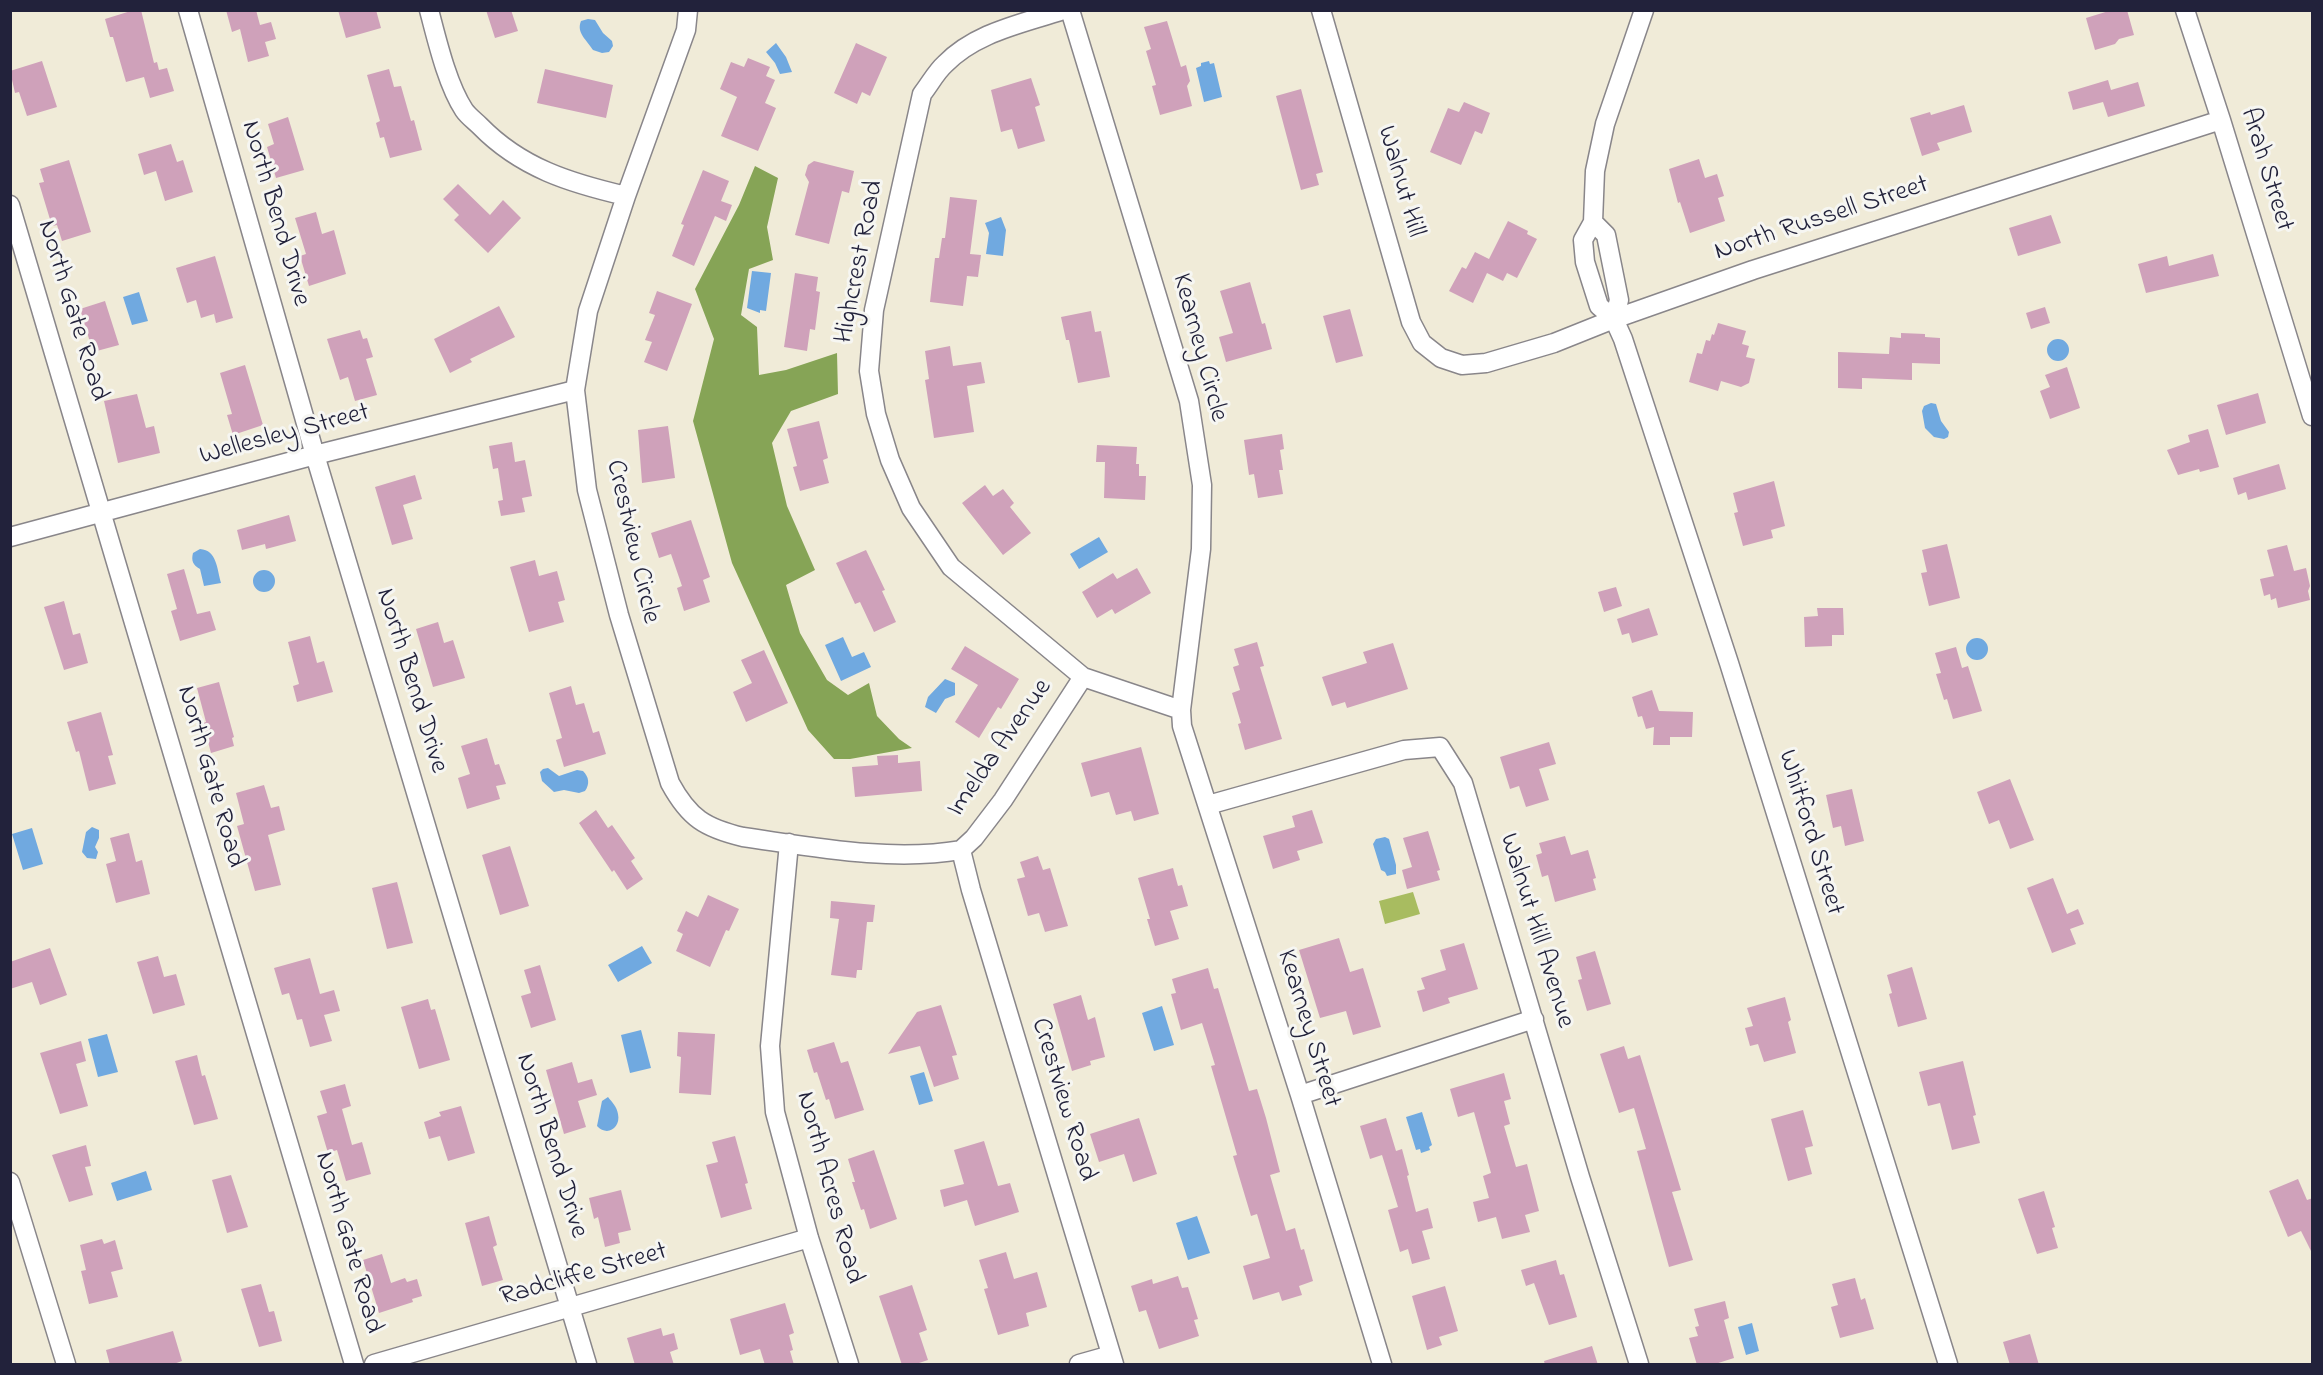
<!DOCTYPE html>
<html>
<head>
<meta charset="utf-8">
<style>
  body { margin:0 }
  #map { position:relative; width:2323px; height:1375px; overflow:hidden; background:#f0ebd8; font-family:"Indie Flower",sans-serif }
  canvas { display:block }
  .frame { position:absolute; inset:0; border:12px solid #22223b; pointer-events:none }
</style>
</head>
<body>
<div id="map">
<canvas width="2323" height="1375"></canvas>
<div class="frame"></div>
</div>
<script>
const g = document.querySelector('canvas').getContext('2d');
g.lineJoin = 'round';
function fill(path, color) {
  g.fillStyle = color;
  g.fill(path, 'evenodd');
}
function stroke(path, color, width, dash) {
  g.strokeStyle = color;
  g.lineWidth = width;
  g.lineCap = dash ? 'butt' : 'round';
  g.setLineDash(dash || []);
  g.stroke(path);
}
function drawText(font, color, halo, rows, align = 'center') {
  g.font = font + ' "Indie Flower",sans-serif';
  g.lineWidth = 6;
  g.setLineDash([]);
  g.textBaseline = 'middle';
  g.strokeStyle = halo;
  g.fillStyle = color;
  for (const [text, x, y, turn = 0] of rows) {
    g.save();
    g.translate(x, y);
    g.rotate((+turn || 0) * Math.PI / 180);
    g.textAlign = isNaN(turn) ? turn : align;
    if (halo) g.strokeText(text, 0, 0);
    g.fillText(text, 0, 0);
    g.restore();
  }
}
const green = new Path2D(`
  M1413 892 1420 914 1385 924 1379 901Z`);
const forest = new Path2D(`
  M755 166 778 178 767 227 773 260 749 269 741 315 757 327 759 375 786 370 837 353 838 394 791 411 772 443 787 506 815 570 786 585 800 633 827 680 848 695 869 683 877 716 899 739 912 748 850 759H834L808 730 732 563 693 421 714 339 695 289 739 205Z`);
const water = new Path2D(`
  M588 19 595 20 603 33 612 41 613 46 609 52 602 53 593 50C587 40 576 33 581 21Z
  M776 43 786 57 792 72 780 74 775 63 766 52Z
  M1209 61 1210 64 1214 63 1222 97 1204 102 1196 68 1201 66V63Z
  M1001 217 1006 230 1003 256 986 254 989 233 985 223Z
  M752 271 771 273 766 311 760 310V313L747 308Z
  M139 292 148 321 132 325 123 297Z
  M2047 350a11 11 0 1 1 22 0a11 11 0 1 1-22 0Z
  M1931 403 1936 404 1941 421 1949 432 1948 437 1944 439 1934 437 1925 428 1922 411 1924 406Z
  M1099 537 1108 552 1079 569 1070 554Z
  M200 549C217 550 217 569 221 583L204 586 200 569C193 565 191 561 193 553Z
  M253 581a11 11 0 1 1 22 0a11 11 0 1 1-22 0Z
  M843 637 852 657 864 652 871 667 841 681 825 645Z
  M1966 649a11 11 0 1 1 22 0a11 11 0 1 1-22 0Z
  M945 679 955 683V695L945 699 936 713 925 707 928 697Z
  M548 768 559 776 577 770 583 771C589 777 590 784 585 791L579 793 564 790 554 792 542 781 540 772 543 769Z
  M92 827 99 830V838L95 847 98 852 96 859 87 858 82 852 86 832Z
  M32 828 43 864 23 870 12 834Z
  M1385 837 1389 839 1396 865V874L1387 876 1385 872 1381 870 1373 844 1376 839Z
  M642 946 652 963 618 982 608 965Z
  M1162 1006 1174 1045 1154 1051 1142 1013Z
  M641 1030 651 1068 630 1073 621 1035Z
  M107 1034 118 1072 98 1077 88 1039Z
  M924 1072 933 1101 919 1105 910 1076Z
  M608 1097C612 1102 617 1107 618 1114 621 1128 607 1137 597 1126L602 1101Z
  M1422 1112 1432 1145 1429 1147 1430 1150 1421 1153 1420 1149 1416 1150 1406 1117Z
  M146 1171 152 1190 117 1201 111 1183Z
  M1197 1216 1210 1253 1188 1260 1176 1223Z
  M1752 1323 1759 1351 1746 1355 1738 1327Z`);
const building = new Path2D(`
  M134 10H141L154 63 157 62 159 70 167 68 174 91 150 98 144 77 126 82 113 37H110L105 19Z
  M226 10H256L260 25 271 22 276 39 265 42 269 56 248 62 240 29 232 32Z
  M338 10H376L381 28 346 38Z
  M486 10H511L518 31 495 38Z
  M2112 10H2127L2134 35 2119 39 2115 44 2095 50 2086 18Z
  M1167 21 1181 67 1186 65 1190 81 1187 86 1192 106 1160 115 1152 86 1156 85 1146 51 1151 49 1144 27Z
  M856 43 887 57 870 96 862 92 857 104 834 93Z
  M748 58 770 67 766 76 775 80 765 103 776 108 758 151 721 136 737 97 720 89 731 62 744 67Z
  M42 61 57 107 27 116 19 92 15 93 10 71Z
  M389 69 394 87 401 86 411 121 414 120 422 150 390 158 384 137 380 138 376 123 380 121 367 75Z
  M545 69 613 85 606 118 537 103Z
  M1031 78 1040 105 1035 107 1045 141 1018 149 1012 129 1001 132 991 90Z
  M2108 80 2111 90 2138 82 2145 106 2108 117 2103 102 2073 110 2068 92Z
  M1301 89 1323 172 1316 174 1319 185 1301 190 1276 96Z
  M1464 102 1490 113 1482 134 1475 131 1461 165 1430 152 1448 108 1459 112Z
  M1964 105 1972 132 1937 143 1940 150 1922 156 1910 118 1930 112 1931 115Z
  M288 117 304 170 276 178 267 147 274 144 268 124Z
  M171 144 177 162 183 160 193 192 165 201 156 171 144 175 138 154Z
  M1699 159 1705 178 1717 174 1724 196 1718 198 1725 221 1690 233 1680 202 1678 203 1669 169Z
  M69 160 91 232 62 241 57 225 52 226 39 183 44 182 40 169Z
  M814 161 854 171 849 193 842 191 829 244 795 235 809 182 805 175 808 165Z
  M703 170 729 181 721 201 732 205 726 221 715 216 694 266 672 256 684 225 681 224Z
  M458 184 490 215 503 200 521 218 488 253 454 220 459 215 443 199Z
  M950 197 977 200 970 254 981 255 978 277 967 276 963 306 930 302 935 258H939L942 238H945Z
  M316 212 322 234 334 230 346 274 309 286 300 256 306 254 295 218Z
  M2051 215 2061 243 2018 256 2009 228Z
  M1508 221 1528 231 1527 234 1537 239 1517 278 1507 273 1503 281 1487 273 1473 303 1449 291 1462 267 1466 269 1475 252 1489 259Z
  M2213 254 2219 276 2146 293 2138 264 2167 256 2169 266Z
  M215 256 233 318 216 323 214 314 201 318 196 300 187 303 176 268Z
  M795 273 818 277 816 291 820 292 815 330 810 329 807 351 784 347Z
  M1250 282 1262 324 1265 323 1272 349 1226 362 1219 337 1233 333 1220 291Z
  M657 291 692 304 667 371 644 362 652 342 645 340 655 315 649 313Z
  M105 301 119 345 93 352 80 309Z
  M499 306 515 337 470 359 472 362 450 373 434 339Z
  M2045 307 2050 323 2031 329 2026 313Z
  M1350 309 1363 356 1336 363 1323 316Z
  M1091 311 1095 332 1101 331 1110 377 1078 383 1069 340H1066L1061 317Z
  M1718 323 1746 331 1742 344 1749 346 1746 357 1755 359 1749 383 1741 387 1721 381 1718 391 1689 382 1697 353 1702 354 1706 340 1710 341 1712 334 1714 335Z
  M360 330 363 339 367 338 373 357 366 359 377 395 355 401 348 377 340 380 327 339Z
  M1901 333 1925 334V337L1940 338V364L1912 363V380L1862 378V389L1838 388V352L1889 354 1890 337 1901 338Z
  M950 346 953 366 981 362 985 383 967 386 974 432 934 438 925 380 929 379 925 351Z
  M245 365 263 425 233 435 227 415 232 414 220 373Z
  M2067 367 2080 408 2050 419 2040 391 2050 387 2045 375Z
  M2258 393 2266 423 2226 435 2217 405Z
  M137 394 146 428 154 426 160 453 118 463 104 401Z
  M819 421 828 458 823 460 829 483 800 491 793 467 797 466 787 429Z
  M668 426 675 478 642 483 638 430Z
  M2208 429 2219 467 2200 472 2199 469 2178 475 2167 450 2190 442 2188 435Z
  M1282 434 1284 449 1280 450 1283 470H1279L1283 494 1258 498 1254 474 1249 475 1244 440Z
  M512 442 515 462 525 460 532 496 522 498 525 512 501 516 498 501 503 500 498 468 493 469 489 446Z
  M1097 445 1137 447 1136 464H1139V476H1146L1145 500 1104 498 1105 462H1096Z
  M2279 464 2286 489 2248 500 2246 492 2238 495 2233 478Z
  M415 475 422 499 403 505 413 539 392 545 375 487Z
  M1774 481 1785 526 1771 530 1773 538 1743 546 1734 513 1738 512 1733 493Z
  M985 485 993 496 1003 489 1014 503 1010 507 1031 533 1003 555 962 503Z
  M289 515 296 541 266 549 265 544 242 550 237 530Z
  M691 520 710 577 703 580 710 602 684 611 677 588 682 586 671 554 659 558 651 533Z
  M1947 544 1960 598 1929 606 1921 573 1927 572 1922 550Z
  M2287 545 2294 571 2306 568 2310 586 2308 591 2310 600 2278 608 2276 598 2271 600 2270 594 2264 596 2260 579 2274 576 2267 550Z
  M866 550 885 590 882 591 896 622 874 632 860 602 855 604 836 563Z
  M535 560 539 576 557 571 565 600 558 602 564 622 529 632 510 567Z
  M1137 568 1151 593 1115 614 1112 609 1097 618 1082 592 1113 573 1117 579Z
  M184 569 197 614 210 611 216 630 180 641 171 611 177 609 167 574Z
  M1616 587 1622 606 1604 612 1598 592Z
  M64 601 73 635 80 633 88 663 64 670 44 607Z
  M1649 608 1658 635 1632 643 1629 633 1622 635 1617 619Z
  M1817 608H1843L1844 635H1832V646L1805 647 1804 617 1818 616Z
  M438 622 444 643 453 640 465 678 433 687 416 629Z
  M310 636 317 663 324 661 333 692 297 702 293 686 299 684 288 642Z
  M1257 642 1264 666 1260 667 1282 739 1245 750 1238 724 1241 723 1232 693 1240 690 1233 667 1239 665 1234 649Z
  M1393 643 1408 689 1347 708 1345 702 1332 706 1322 677 1367 663 1363 652Z
  M965 646 1019 679 1001 709 998 707 979 738 955 722 978 685 951 669Z
  M1956 647 1962 668 1968 666 1982 711 1953 719 1947 699 1944 700 1936 674 1941 673 1935 653Z
  M764 650 788 703 746 722 733 692 752 683 741 660Z
  M219 682 234 737 232 738 234 746 211 753 203 723 206 722 197 688Z
  M571 686 576 705 584 703 593 733 599 731 606 754 564 767 556 740 562 738 549 693Z
  M1652 690 1659 711 1693 712 1692 737H1670V745H1653L1654 727 1646 729 1642 716 1638 717 1632 697Z
  M101 712 113 755 108 756 116 784 89 791 79 751 76 752 67 722Z
  M487 738 495 765 499 764 506 784 496 786 500 799 467 809 458 778 470 774 461 746Z
  M1549 742 1556 764 1539 769 1549 800 1526 807 1519 786 1510 789 1500 757Z
  M1141 747 1159 814 1134 821 1131 811 1116 815 1109 792 1091 797 1081 763Z
  M898 755V763L920 761 922 791 855 797 852 767 878 765 877 756Z
  M2010 779 2034 840 2010 849 1999 820 1989 824 1977 792Z
  M264 785 271 808 279 806 285 830 268 835 281 885 255 891 237 826 244 824 236 793Z
  M1852 789 1864 841 1845 846 1841 826 1833 828 1826 795Z
  M596 810 608 828 612 825 635 858 631 861 643 879 627 890 614 870 612 872 579 823Z
  M1312 810 1323 843 1297 851 1300 860 1273 869 1263 836 1295 827 1292 816Z
  M1428 831 1440 870 1437 871 1440 880 1407 889 1402 870 1412 867 1403 838Z
  M129 833 136 862 142 860 150 894 116 903 106 864 116 861 110 838Z
  M1565 836 1571 855 1588 850 1596 878 1593 879 1596 890 1555 902 1548 875 1542 877 1536 855 1542 853 1539 843Z
  M510 846 529 906 500 915 482 855Z
  M1038 856 1043 870 1050 868 1068 926 1045 932 1039 913 1028 916 1017 879 1025 877 1020 862Z
  M1173 868 1178 886 1182 885 1188 906 1170 911 1179 939 1155 946 1147 919H1150L1138 878Z
  M2053 878 2067 914 2078 909 2084 924 2070 929 2076 944 2052 953 2027 888Z
  M397 882 413 943 387 949 372 888Z
  M708 895 739 909 729 931 726 930 710 967 676 951 683 934 677 931 686 911 698 917Z
  M831 901 875 905 873 922H867L862 970H857L856 978 831 975 839 919 830 918Z
  M1339 938 1350 972 1363 968 1381 1027 1353 1035 1346 1011 1320 1018 1299 950Z
  M1464 943 1478 989 1448 998 1450 1003 1423 1012 1417 991 1425 989 1421 978 1446 970 1440 950Z
  M50 948 67 995 40 1005 32 982 10 989V962Z
  M1595 951 1611 1004 1587 1011 1578 980 1582 979 1576 957Z
  M158 956 164 977 176 974 185 1005 153 1014 137 962Z
  M310 958 320 994 334 990 340 1011 324 1015 332 1041 310 1047 302 1019 297 1020 289 993 282 995 274 968Z
  M540 965 556 1020 531 1028 521 996 531 993 524 970Z
  M1912 967 1927 1019 1898 1027 1889 994 1892 993 1887 975Z
  M1208 968 1214 989 1218 988 1249 1091 1257 1089 1266 1118 1280 1172 1270 1175 1286 1231 1295 1228 1301 1250 1304 1249 1313 1281 1299 1286 1302 1295 1282 1301 1279 1292 1253 1300 1243 1266 1270 1258 1257 1214 1251 1216 1233 1156 1237 1155 1211 1066 1215 1065 1202 1023 1181 1030 1171 994 1176 993 1172 979Z
  M1081 995 1088 1020 1095 1017 1105 1057 1090 1061 1091 1065 1072 1071 1053 1004Z
  M1785 997 1791 1020 1788 1022 1796 1053 1764 1062 1758 1044 1750 1046 1745 1028 1753 1026 1747 1008Z
  M428 999 431 1010 435 1009 450 1060 419 1069 401 1007Z
  M941 1005 957 1055 952 1056 959 1079 934 1087 920 1046 888 1054 917 1012Z
  M678 1032 715 1034 711 1095 679 1093 681 1057 677 1056Z
  M81 1041 86 1061 76 1064 88 1106 60 1114 40 1053Z
  M834 1042 841 1063 848 1061 864 1110 835 1119 829 1099 826 1100 817 1072 814 1073 807 1050Z
  M1624 1046 1628 1059 1640 1055 1681 1190 1672 1192 1693 1260 1669 1267 1637 1151 1646 1149 1634 1108 1619 1113 1600 1054Z
  M197 1055 202 1076 205 1075 218 1119 194 1125 175 1061Z
  M1963 1061 1976 1115 1973 1116 1980 1143 1952 1150 1940 1103 1928 1106 1919 1072Z
  M572 1062 578 1083 592 1079 597 1095 578 1101 586 1127 564 1134 546 1070Z
  M1504 1073 1511 1099 1504 1101 1510 1124 1504 1126 1516 1167 1527 1164 1539 1211 1525 1215 1530 1232 1502 1239 1496 1217 1478 1222 1473 1202 1489 1198 1483 1176 1491 1173 1474 1112 1458 1117 1450 1089Z
  M345 1084 351 1106 342 1109 352 1145 362 1142 371 1174 346 1181 337 1150 328 1153 317 1116 327 1113 320 1091Z
  M461 1106 475 1153 448 1161 440 1136 429 1139 424 1122 441 1116 439 1112Z
  M1803 1110 1813 1146 1805 1148 1812 1174 1788 1181 1771 1119Z
  M1139 1118 1157 1174 1133 1182 1124 1154 1099 1162 1090 1134Z
  M1386 1118 1396 1151 1402 1149 1409 1175 1407 1176 1416 1212 1428 1208 1433 1228 1422 1231 1430 1259 1412 1264 1408 1249 1400 1252 1388 1210 1398 1207 1382 1155 1370 1159 1360 1126Z
  M735 1136 748 1183 745 1184 752 1209 721 1218 706 1165 718 1162 712 1142Z
  M984 1141 998 1186 1010 1183 1019 1212 975 1226 967 1200 944 1207 940 1190 964 1184 954 1150Z
  M86 1145 91 1166 85 1167 93 1195 69 1202 52 1155Z
  M874 1150 897 1219 870 1229 864 1209 861 1210 852 1182H855L848 1159Z
  M231 1175 248 1227 227 1233 212 1180Z
  M2298 1179 2307 1200 2313 1198V1255L2301 1231 2288 1237 2269 1191Z
  M621 1190 631 1230 618 1233 620 1243 605 1247 598 1217 594 1219 589 1198Z
  M2044 1191 2055 1227 2052 1228 2058 1248 2037 1254 2018 1199Z
  M489 1216 497 1245 493 1247 503 1280 482 1286 465 1223Z
  M102 1239 104 1244 115 1240 123 1269 111 1272 118 1297 89 1304 81 1271 86 1270 80 1245Z
  M1006 1252 1014 1279 1037 1272 1047 1307 1026 1313 1029 1326 998 1335 984 1289 988 1288 979 1260Z
  M382 1254 391 1283 405 1278 407 1282 417 1279 422 1296 412 1299 413 1302 379 1313 363 1260Z
  M1556 1260 1560 1275 1564 1274 1577 1317 1549 1325 1534 1283 1526 1286 1521 1270Z
  M1178 1276 1182 1288 1188 1287 1198 1319 1194 1320 1199 1336 1159 1349 1146 1310 1139 1312 1131 1286 1152 1279 1153 1284Z
  M1855 1278 1861 1300 1865 1298 1874 1329 1840 1338 1831 1307 1838 1305 1832 1284Z
  M261 1284 269 1312 274 1311 282 1341 259 1347 241 1289Z
  M912 1285 927 1330 919 1333 928 1360 913 1365H902L879 1296Z
  M1445 1286 1458 1331 1439 1337 1442 1345 1427 1350 1412 1296Z
  M1725 1301 1729 1318 1724 1320 1734 1358 1712 1365H1697L1689 1338 1698 1336 1695 1327 1699 1326 1694 1309Z
  M785 1303 794 1333 789 1335 793 1350 790 1351 794 1365H765L760 1349 740 1355 730 1319Z
  M661 1328 663 1336 674 1333 678 1349 670 1352 674 1365H635L627 1338Z
  M173 1331 182 1361 171 1365H110L106 1350Z
  M2030 1334 2039 1365H2010L2003 1342Z
  M1592 1346 1598 1365H1545L1544 1361Z`);
const street = new Path2D(`
  M188 10 315 455 587 1364
  M429 10C437 40 447 84 464 110 468 116 475 121 480 126 521 168 570 183 626 196
  M688 10 686 30 626 196 588 311 575 390 587 490 619 615 670 783C689 818 705 828 743 837 814 847 891 862 961 850
  M1063 10C1022 24 976 32 945 64 936 72 930 84 922 94L874 310 869 371 876 414 890 460 911 508 951 567 1083 677 1181 710
  M1070 10 1189 401 1202 485 1201 549 1181 710 1182 726 1300 1095 1382 1364
  M1321 10 1411 322 1422 343 1441 358 1462 365 1486 363 1554 343 1614 319 1753 270 2221 120
  M1644 10 1605 124 1595 171 1593 222 1583 240 1585 262 1599 306 1614 319 1623 339 1729 663 1948 1364
  M2185 10 2221 120 2312 416
  M10 205 354 1364
  M1593 222 1606 235 1619 300 1614 319
  M10 537 315 455 575 390
  M1208 805 1404 750 1440 747 1463 783 1580 1177 1639 1364
  M789 843 770 1046 775 1112 809 1238 849 1364
  M961 850 971 890 1114 1364
  M961 850 974 838 1003 800 1083 677
  M1300 1095 1534 1019
  M10 1182 66 1364
  M374 1364 809 1238
  M1079 1364 1111 1355`);
const streetNames = [
  ["Arah Street",2265,170,73],
  ["Walnut Hill",1399,182,74],
  ["North Bend Drive",274,214,74],
  ["North Russell Street",1822,220,-18],
  ["Highcrest Road",861,262,-79],
  ["North Gate Road",71,311,73],
  ["Kearney Circle",1198,348,75],
  ["Wellesley Street",285,436,-15],
  ["Crestview Circle",631,542,77],
  ["North Bend Drive",410,681,73],
  ["Imelda Avenue",1001,749,-55],
  ["North Gate Road",209,777,74],
  ["Whitford Street",1809,833,73],
  ["Walnut Hill Avenue",1535,931,73],
  ["Kearney Street",1307,1029,73],
  ["Crestview Road",1062,1100,73],
  ["North Bend Drive",550,1146,73],
  ["North Acres Road",828,1188,75],
  ["North Gate Road",347,1243,74],
  ["Radcliffe Street",584,1276,-16]
];
fill(green, '#a8bc60');
fill(forest, '#86a456');
fill(water, '#70a9e0');
fill(building, '#cfa1ba');
stroke(street, '#89868a', 21);
stroke(street, '#fff', 18);
drawText('27px', '#22223b', '#f6f6f2', streetNames);
</script>
</body>
</html>
